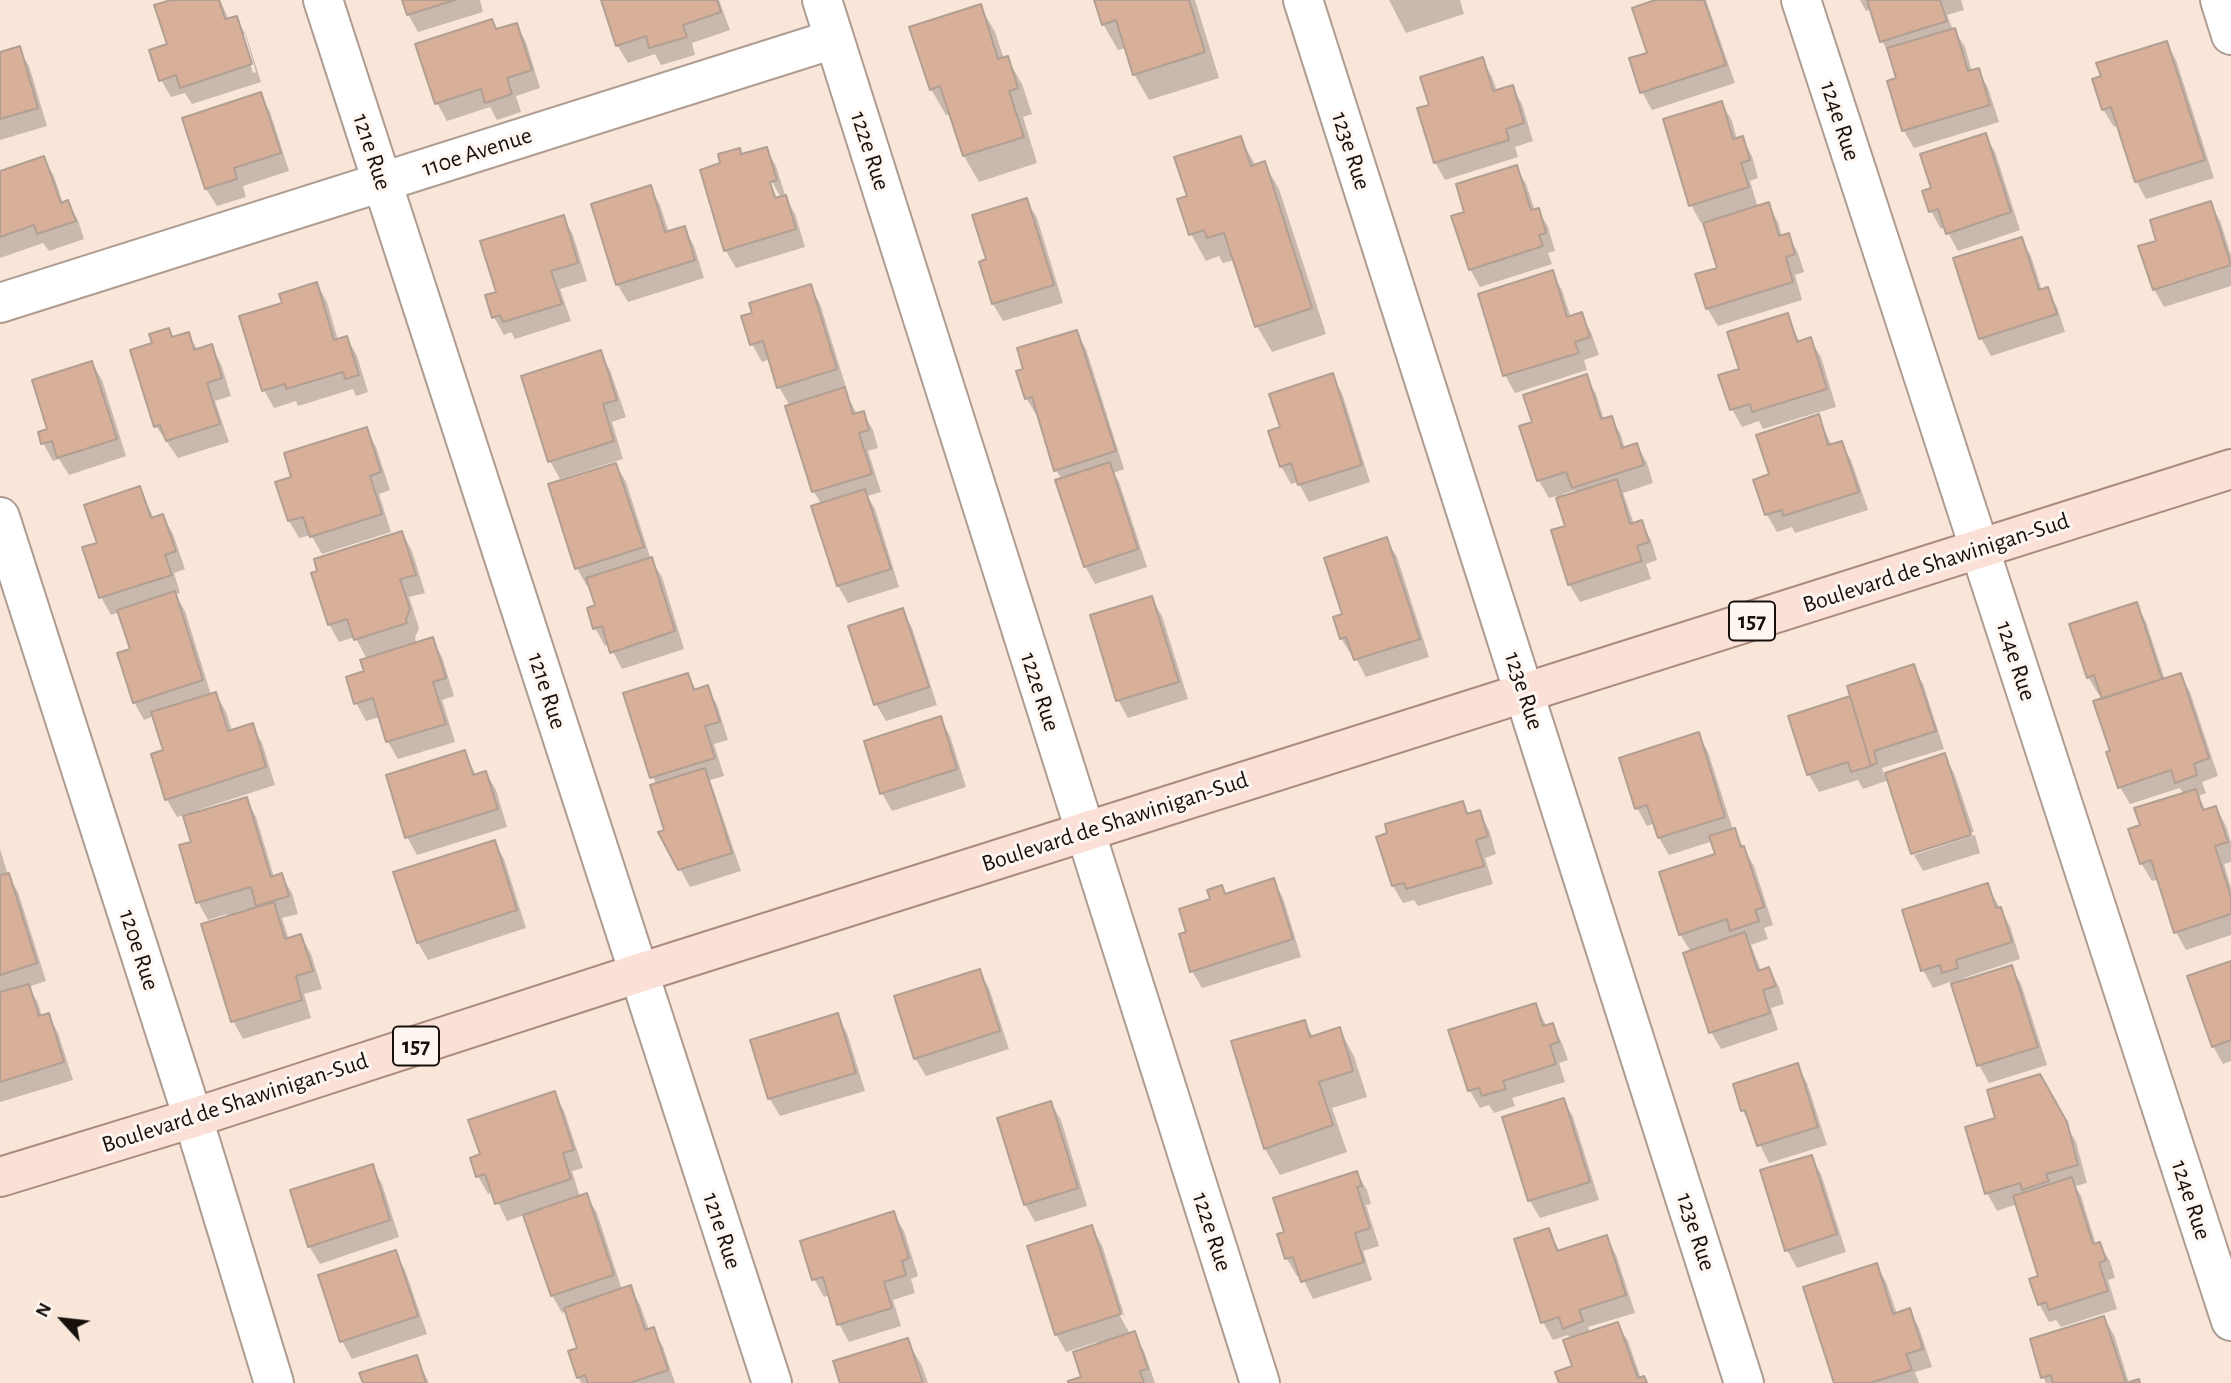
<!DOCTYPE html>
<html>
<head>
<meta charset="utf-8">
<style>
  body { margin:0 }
  #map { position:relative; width:2231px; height:1383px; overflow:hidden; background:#fae6d9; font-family:"Alegreya Sans",sans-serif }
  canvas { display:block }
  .north { position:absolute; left:28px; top:1285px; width:70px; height:70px; -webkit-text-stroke:5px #fef6f1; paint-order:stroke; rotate:297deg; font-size:19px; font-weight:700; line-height:28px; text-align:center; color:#17110d }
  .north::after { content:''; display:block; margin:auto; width:24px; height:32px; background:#17110d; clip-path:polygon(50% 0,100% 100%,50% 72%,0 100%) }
</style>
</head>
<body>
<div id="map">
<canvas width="2231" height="1383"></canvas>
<div class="north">N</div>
</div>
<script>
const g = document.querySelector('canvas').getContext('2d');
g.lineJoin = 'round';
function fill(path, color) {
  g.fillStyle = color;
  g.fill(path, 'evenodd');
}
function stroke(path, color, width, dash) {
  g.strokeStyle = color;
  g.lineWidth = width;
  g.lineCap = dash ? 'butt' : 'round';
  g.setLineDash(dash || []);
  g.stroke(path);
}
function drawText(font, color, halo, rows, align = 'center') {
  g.font = font + ' "Alegreya Sans",sans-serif';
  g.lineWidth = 6;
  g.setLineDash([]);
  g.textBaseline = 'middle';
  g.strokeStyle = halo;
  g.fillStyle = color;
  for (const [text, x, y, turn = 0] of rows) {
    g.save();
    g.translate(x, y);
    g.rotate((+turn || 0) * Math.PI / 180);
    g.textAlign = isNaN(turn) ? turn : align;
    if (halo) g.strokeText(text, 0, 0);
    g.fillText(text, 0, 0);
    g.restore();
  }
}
const shadow = new Path2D(`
  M177 0H220L229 20 236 18 246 35 261 82 192 104 185 93 171 97 161 80ZM241 34H245L256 72 253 73Z
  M404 0H480L483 12 418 32 408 14Z
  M603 0H719L730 30 692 43 695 55 661 65 655 54 628 63 617 45Z
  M1096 0H1195L1219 78 1149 100 1134 74 1126 48 1118 50 1103 24Z
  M1389 0H1460L1464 14 1406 33Z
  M1661 0H1706L1735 83 1652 110 1642 92 1632 59 1649 54Z
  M1860 0H1961L1964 10 1947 15 1953 30H1954L1965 47 1972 72 1978 70 1988 88 1999 122 1914 148 1904 131 1889 82 1898 80 1892 59 1882 41 1872 9 1866 11Z
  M980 6 995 32 1004 59 1007 58 1022 84 1032 114 1023 117 1037 163 979 182 964 156 951 114 946 115 931 89Z
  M516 25 526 42 540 88 516 96 521 112 497 120 490 107 447 121 437 103 497 31Z
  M2166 43 2176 60 2214 178 2146 199 2136 181 2119 125 2114 127 2103 109Z
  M19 49 29 66 47 126 0 140V54Z
  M1482 60 1492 77 1497 91 1512 87 1522 104 1533 141 1515 147 1518 157 1445 180 1435 162 1431 106Z
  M260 94 270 112 289 171 243 186 246 197 217 206 206 189 184 119Z
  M1722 103 1732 121 1737 140 1742 138 1752 156 1758 178 1750 181 1758 208 1768 205 1778 222 1782 237 1788 235 1798 253 1804 272 1795 275 1802 300 1718 326 1707 308 1719 269 1704 221 1701 223 1691 205Z
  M1985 135 1995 152 2020 230 1958 251 1945 227 1941 229 1931 211 1933 190Z
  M1240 138 1256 166 1264 163 1279 189 1326 334 1272 352 1257 326 1235 260 1223 263 1219 256 1206 261 1191 234 1179 200 1189 197Z
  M766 149 776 166 786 198 795 214 805 247 736 268 726 251 702 171 722 165 739 150 742 156ZM767 173 780 196V199H778L764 175Z
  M44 158 54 176 63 204 67 202 78 220 84 239 49 251 43 243 0 258V173Z
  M1516 167 1526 184 1535 211 1538 210 1548 227 1555 251 1548 253 1552 264 1480 287 1470 269 1467 213Z
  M650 187 660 205 669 233 684 228 694 246 704 278 628 302 617 284Z
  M1026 200 1037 218 1063 303 1003 321 993 304 988 260Z
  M2210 203 2220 221 2231 255V286L2164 307 2154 289 2158 242Z
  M563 217 573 235 587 281 560 289 571 321 515 339 511 332 504 335 494 317 498 293Z
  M2021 239 2031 256 2042 291 2047 289 2057 307 2065 332 1991 356 1981 338Z
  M1552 273 1562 290 1571 318 1581 314 1591 332 1599 355 1584 360 1587 370 1515 393 1505 375Z
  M317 284 327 302 338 340 347 338 357 356 368 392 356 396 353 389 298 406 296 401 274 408 264 390 284 304Z
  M810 286 820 304 846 387 843 388 857 414 863 413 873 430 878 448 868 451 881 492 867 496 875 509 899 587 848 603 838 586 822 505 814 492 787 407 790 406 779 387 770 359 762 362 752 344Z
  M1787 315 1800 343 1810 340 1821 357 1836 407 1763 429 1759 421 1742 427 1732 409 1741 370Z
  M168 330 173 339 188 334 198 350 211 346 221 364 231 396 215 401 229 442 178 458 156 426 154 345Z
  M1076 332 1086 349 1124 469 1114 473 1119 482 1147 567 1095 584 1085 566 1062 480 1056 470 1039 415 1037 416 1026 398 1025 370Z
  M600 352 610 370 626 417 612 422 623 459 560 479 550 461Z
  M92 363 102 380 126 456 69 475 59 459 53 461 43 443Z
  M1332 375 1342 393 1370 482 1309 502 1298 482 1291 484 1281 466 1282 428Z
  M1586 376 1596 394 1604 420 1611 418 1621 435 1625 449 1637 445 1647 463 1653 483 1623 493 1634 524 1641 522 1651 540 1657 560 1646 564 1651 579 1580 602 1569 584 1567 527 1557 496 1549 498 1539 481 1522 427 1534 423ZM1575 490 1577 493 1564 497 1563 494Z
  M1818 417 1832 446 1841 443 1851 460 1868 510 1795 533 1792 527 1777 532 1767 515 1756 481 1771 475Z
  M366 429 376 447 390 490 379 494 391 532 322 554 311 535 299 538 289 521 293 478Z
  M616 465 626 482 651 560 662 577 684 649 622 669 609 644 605 646 595 628 597 606 590 585 587 586 577 568Z
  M140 488 154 519 163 516 173 534 185 569 174 573 180 593 175 594 185 611 211 695 216 694 226 712 232 731 252 725 262 743 275 785 198 810 199 813 246 799 256 817 274 877 281 875 292 893 298 914 282 918 289 940 301 936 311 954 322 989 304 994 311 1018 243 1039 233 1021 204 925 228 918 227 914 208 920 198 902 193 843 185 815 177 817 167 800 153 755 165 751 154 716 144 720 134 702 132 650 120 612 111 615 101 597 99 544Z
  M402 533 412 551 425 593 409 597 419 628 415 638 417 644 432 639 442 657 454 696 442 700 455 742 398 759 388 742 380 717 366 721 356 703 366 672 367 659 355 637 339 642 329 624Z
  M1386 539 1397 557 1429 657 1366 677 1354 655 1352 656 1341 638 1344 615Z
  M1151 598 1162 616 1188 699 1128 718 1118 700Z
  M2136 604 2146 622 2165 680 2180 675 2190 692 2218 776 2202 782 2206 793 2198 796 2206 811 2216 808 2226 826 2231 842V862L2224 864 2231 888V935L2186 950 2176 932 2159 879 2152 881 2141 863 2142 826 2184 795 2180 788 2130 804 2120 787 2105 700 2102 694 2099 695 2088 677 2071 625Z
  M902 610 912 628 937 705 886 721 876 704Z
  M1913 667 1923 684 1944 749 1882 768 1884 775 1944 756 1954 773 1974 832 1914 851V855L1889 780 1863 789 1858 780 1819 792 1809 775 1790 717 1852 697Z
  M688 675 696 690 707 687 717 705 728 740 714 744 724 776 710 780 741 871 690 887 680 869 666 831 656 785 625 695Z
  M940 718 950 736 966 787 892 811 882 793Z
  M1698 734 1708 752 1733 830 1754 866 1773 925 1764 928 1768 939 1751 945 1761 971 1769 969 1779 987 1784 1004 1771 1008 1778 1030 1721 1049 1711 1032 1691 952 1680 934 1717 856 1713 841 1669 855 1659 838 1655 823 1647 826 1637 808Z
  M465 752 476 775 486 773 496 790 507 827 417 855 407 837Z
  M1462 803 1470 815 1479 812 1489 830 1496 854 1485 858 1493 884 1418 906 1414 900 1403 903 1393 886 1378 838Z
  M1975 835 1980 853 1923 871 1914 855Z
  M494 842 504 859 526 928 428 960 418 943Z
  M0 849 8 875 18 892 46 981 28 987 38 1003 42 1017 48 1015 58 1033 73 1080 0 1102Z
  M1273 880 1283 898 1301 957 1202 988 1192 971 1188 933 1221 887 1226 895Z
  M1987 885 2010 926 2020 959 1964 978 1965 981 2011 967 2021 984 2047 1065 1989 1083 1979 1065 1950 982 1933 988 1923 970Z
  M2231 963V1061L2223 1064 2213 1046Z
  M979 971 989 988 1009 1049 926 1076 915 1058Z
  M1535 1005 1547 1027 1552 1025 1562 1043 1568 1060 1559 1063 1565 1082 1512 1098 1515 1106 1494 1113 1489 1105 1480 1108 1470 1091 1450 1031Z
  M837 1015 847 1033 865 1091 780 1116 770 1099 752 1041Z
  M1305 1022 1313 1037 1339 1029 1354 1056 1367 1097 1332 1108 1347 1152 1280 1175 1265 1149 1234 1042Z
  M1797 1065 1807 1083 1827 1145 1769 1163 1743 1111Z
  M2039 1076 2076 1142 2087 1183 2075 1186 2081 1196 2096 1245 2099 1244 2110 1261 2115 1278 2108 1280 2117 1309 2061 1327 2056 1320 2049 1322 2039 1304 2041 1277 2017 1204 1997 1211 1987 1193 1997 1119Z
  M554 1093 564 1111 583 1168 572 1171 580 1197 586 1195 597 1213 622 1290 630 1287 640 1305 649 1330 653 1329 663 1347 675 1383H581L578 1377 579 1349 567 1311 562 1313 552 1295 525 1215 507 1221 493 1192 488 1194 478 1176 472 1159 482 1155Z
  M1563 1100 1573 1117 1599 1200 1540 1218 1530 1201 1504 1118Z
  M1051 1103 1061 1120 1087 1206 1035 1222 1025 1204Z
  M1811 1157 1821 1174 1846 1252 1797 1268 1787 1250Z
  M372 1166 382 1184 399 1237 320 1264 309 1246Z
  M1356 1173 1367 1190 1371 1204 1366 1205 1379 1246 1363 1251 1372 1280 1313 1299 1301 1275 1297 1276 1287 1259 1286 1234Z
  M893 1213 904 1231 918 1276 911 1279 915 1293 893 1300 901 1326 849 1342 839 1324 830 1295 824 1297 814 1279Z
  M1091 1227 1102 1245 1125 1318 1118 1306 1115 1307 1130 1334H1134L1144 1351 1155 1383H1070L1083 1378 1098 1345 1097 1342 1066 1352 1056 1334Z
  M1549 1230 1560 1252 1606 1237 1616 1255 1635 1313 1588 1327 1590 1333 1617 1324 1628 1341 1641 1379 1647 1383H1561L1574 1367 1571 1340 1568 1335 1553 1340 1543 1322Z
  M395 1252 405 1270 427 1334 352 1359 342 1341 320 1277Z
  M1876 1265 1886 1282 1897 1314 1909 1310 1919 1328 1932 1367 1915 1372 1919 1383H1835Z
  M2104 1318 2114 1335 2129 1383H2046L2043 1377Z
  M907 1340 922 1366 928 1383H842Z
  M416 1357 429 1383H364Z`);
const building = new Path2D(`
  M171 0H219L225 19 237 16 252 64 180 88 176 75 159 81 149 50 167 44 154 5Z
  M402 0H455L407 15Z
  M601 0H717L721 12 683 25 687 37 649 48 646 36 616 46Z
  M1094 0H1189L1205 52 1133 75 1116 20 1102 25Z
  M1655 0H1704L1726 65 1640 93 1629 58 1647 53 1632 8Z
  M1867 0H1940L1947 21 1880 42Z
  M981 4 998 59 1008 56 1018 88 1009 91 1024 137 963 156 940 86 930 90 909 27Z
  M492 19 496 29 517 23 532 70 507 78 512 94 485 103 481 89 435 104 415 44Z
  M1955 28 1968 71 1979 68 1990 105 1902 131 1887 81 1896 78 1887 48Z
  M2167 41 2205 160 2135 182 2111 107 2102 110 2092 79 2101 76 2096 63Z
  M20 46 38 108 0 119V52Z
  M1483 57 1493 91 1513 85 1524 123 1506 129 1509 140 1434 163 1417 108 1429 105 1420 77Z
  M261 92 281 153 234 168 237 179 205 189 182 118Z
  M1722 101 1733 139 1743 136 1750 160 1741 163 1749 187 1689 206 1663 119Z
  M1986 133 2011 212 1946 234 1938 209 1929 212 1922 191 1931 188 1920 154Z
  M1241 136 1251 166 1265 161 1312 308 1255 327 1224 233 1207 238 1204 230 1189 235 1177 199 1187 196 1174 157Z
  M767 147 777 180 770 182 775 198 786 195 796 229 724 251 700 170 720 163 718 154 740 148 741 154Z
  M44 156 61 203 68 200 76 221 37 234 34 225 0 237V171Z
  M1517 165 1531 210 1539 208 1546 233 1539 235 1543 246 1469 270 1451 216 1464 212 1456 184Z
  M651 185 665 232 685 226 695 260 616 285 591 204Z
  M1027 198 1054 285 992 304 979 262 986 259 972 215Z
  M2211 201 2231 265 2153 290 2138 246 2156 241 2150 220Z
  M1769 202 1779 236 1789 233 1795 254 1786 257 1793 282 1706 309 1695 274 1717 268 1703 223Z
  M564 215 578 263 551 271 562 304 503 322 500 315 492 318 485 295 496 292 480 241Z
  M2022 237 2039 290 2048 287 2057 314 1979 339 1953 258Z
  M1553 270 1567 317 1582 312 1590 337 1575 342 1579 353 1503 376 1478 294Z
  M317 282 334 340 347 336 359 375 345 379 343 372 286 389 285 384 262 391 239 316 282 303 279 294Z
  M811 284 837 369 777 388 763 341 750 345 741 316 752 313 749 303Z
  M1788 313 1797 342 1811 337 1827 389 1752 412 1750 404 1730 410 1718 375 1739 369 1727 332Z
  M169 328 172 337 189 332 194 350 212 344 222 378 207 383 220 424 166 441 160 425 154 427 130 350 152 343 149 334Z
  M1077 330 1116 451 1054 471 1032 397 1025 399 1016 371 1023 369 1017 348Z
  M601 350 617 400 603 404 614 441 548 462 521 376Z
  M92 361 117 439 57 458 52 441 41 444 38 432 47 429 32 380Z
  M1333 373 1362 465 1298 485 1291 463 1280 467 1268 431 1280 427 1269 394Z
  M1587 374 1601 419 1612 416 1622 448 1637 443 1644 465 1572 488 1566 472 1537 481 1519 426 1532 422 1523 395Z
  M845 387 853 414 864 411 869 430 859 433 872 474 812 492 785 406Z
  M1819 414 1828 445 1842 441 1859 492 1783 516 1782 510 1765 515 1753 480 1769 474 1756 435Z
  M367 427 381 472 370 476 382 514 310 537 303 517 288 521 275 482 291 477 284 453Z
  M1110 462 1138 549 1084 567 1055 480Z
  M616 463 644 547 575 569 548 484Z
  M1617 479 1630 524 1642 520 1649 542 1637 546 1642 561 1568 585 1551 530 1565 526 1556 498Z
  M140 486 151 518 163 514 176 551 165 555 172 575 99 598 82 547 97 543 84 505Z
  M865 489 891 569 837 586 811 506Z
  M402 531 416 575 400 579 410 609 406 619 407 623 354 640 347 619 328 625 311 573 317 571 314 559Z
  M1387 537 1420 639 1354 660 1346 637 1340 639 1333 617 1342 614 1324 558Z
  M652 557 675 631 610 653 602 626 593 629 587 608 595 605 586 578Z
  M175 591 203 680 133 703 117 653 130 649 117 610Z
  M1152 596 1179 682 1116 701 1090 615Z
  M2137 602 2162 679 2102 699 2094 675 2087 678 2069 624Z
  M903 608 929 687 874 705 848 626Z
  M433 637 446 678 433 682 446 724 386 742 373 698 354 704 346 677 364 671 360 660Z
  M1914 664 1936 731 1874 751 1877 763 1871 766 1847 686Z
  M688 673 694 690 708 685 720 722 705 726 715 758 650 778 623 693Z
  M2181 673 2209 758 2194 764 2197 775 2175 783 2171 770 2118 788 2106 752 2110 751 2093 701Z
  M216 692 228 731 253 723 266 767 165 800 151 754 163 750 151 712Z
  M1850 696 1871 766 1851 772 1848 762 1807 775 1788 716Z
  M941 716 957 769 880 794 864 741Z
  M1699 732 1725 817 1658 838 1647 805 1635 809 1619 758Z
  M465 750 473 775 486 771 498 809 405 838 386 775Z
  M1945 753 1971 835 1911 854 1885 773Z
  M705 768 732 853 678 870 658 832 664 830 650 785Z
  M2196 789 2203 810 2216 806 2228 842 2215 846 2231 897V914L2174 933 2151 860 2140 864 2128 829 2140 825 2134 808Z
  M247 797 271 877 282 873 289 896 256 906 251 887 196 903 179 845 191 842 183 816Z
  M1463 801 1467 814 1480 810 1488 836 1476 840 1484 866 1406 889 1404 883 1392 886 1376 837 1387 833 1385 824Z
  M1735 828 1741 847 1744 846 1764 907 1755 910 1759 921 1730 931 1727 919 1679 935 1659 872 1715 854 1709 836Z
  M495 840 517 910 417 943 393 872Z
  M9 873 37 963 0 975V875Z
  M1274 878 1293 939 1190 972 1179 934 1186 932 1179 909 1210 899 1207 890 1222 885 1225 894Z
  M1988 883 1996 908 2001 907 2012 942 1956 960 1958 968 1942 973 1940 965 1921 971 1902 910Z
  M274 902 285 939 301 934 313 971 296 976 302 1000 231 1022 201 924Z
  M1745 932 1758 971 1769 967 1776 986 1763 990 1770 1013 1709 1033 1683 953Z
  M2231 961V1040L2212 1047 2187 976Z
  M2012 965 2038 1047 1977 1066 1951 984Z
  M980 969 1000 1031 914 1059 894 996Z
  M29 984 39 1016 49 1013 64 1062 0 1082V992Z
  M1536 1003 1543 1026 1553 1023 1559 1042 1550 1045 1556 1064 1503 1081 1506 1089 1482 1096 1479 1088 1468 1091 1448 1030Z
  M838 1013 856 1073 768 1099 750 1040Z
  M1305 1020 1310 1037 1340 1027 1353 1071 1319 1082 1333 1125 1264 1149 1231 1041Z
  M1798 1063 1818 1127 1757 1146 1745 1110 1741 1111 1733 1084Z
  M2040 1074 2067 1122 2078 1165 2046 1174 2049 1181 2022 1190 2020 1183 1985 1194 1965 1127 1995 1118 1987 1090Z
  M555 1091 574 1150 563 1153 571 1179 495 1204 485 1174 476 1177 470 1158 480 1154 468 1120Z
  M1564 1098 1590 1182 1528 1201 1502 1117Z
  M1051 1101 1078 1188 1024 1205 997 1118Z
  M1812 1155 1837 1234 1785 1251 1760 1170Z
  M373 1164 390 1220 308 1247 290 1190Z
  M1357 1171 1362 1186 1357 1187 1370 1228 1355 1233 1364 1262 1301 1282 1293 1257 1285 1259 1277 1234 1284 1232 1273 1198Z
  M2072 1177 2093 1244 2100 1242 2106 1260 2099 1263 2108 1291 2049 1310 2046 1302 2038 1305 2029 1279 2038 1276 2013 1196Z
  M587 1193 614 1275 551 1296 523 1215Z
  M894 1211 909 1258 902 1261 906 1275 884 1282 892 1308 837 1325 823 1277 812 1280 800 1241Z
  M1092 1225 1121 1314 1055 1335 1027 1246Z
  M1549 1228 1557 1251 1607 1235 1626 1295 1579 1310 1583 1321 1563 1329 1559 1317 1541 1323 1514 1239Z
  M396 1250 418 1316 340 1342 318 1275Z
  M1877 1263 1893 1314 1910 1308 1923 1349 1906 1354 1912 1370 1870 1383H1834L1803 1287Z
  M631 1285 645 1330 654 1327 668 1370 630 1383H588L585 1375 577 1378 568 1351 577 1348 564 1308Z
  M2104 1316 2126 1383 2139 1379 2140 1383H2053L2051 1375 2041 1378 2030 1339Z
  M1618 1322 1638 1378 1644 1376 1647 1383H1559L1555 1372 1572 1366 1563 1340Z
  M1135 1331 1148 1369 1140 1371 1144 1383H1068V1381L1081 1377 1073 1352Z
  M908 1338 923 1383H840L833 1361Z
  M417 1355 426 1383H363L359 1373Z`);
const minor = new Path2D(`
  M323 0 772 1383
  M822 0 1260 1383
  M1303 0 1744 1383
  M1801 0 2231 1321
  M0 303 834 39
  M0 517 193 1118 274 1383`);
const secondary = new Path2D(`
  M2220 0 2231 35`);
const primary = new Path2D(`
  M0 1177 193 1118 639 973 2231 469`);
const shields = [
  [1752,621,46],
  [416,1046,46]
];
const shieldNames = [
  ["157",1752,621],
  ["157",416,1046]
];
const streetNames = [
  ["124e Rue",1840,121,72],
  ["122e Rue",870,151,72],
  ["123e Rue",1351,151,72],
  ["121e Rue",372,152,72],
  ["110e Avenue",477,152,-18],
  ["Boulevard de Shawinigan-Sud",1936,563,-18],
  ["124e Rue",2016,661,72],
  ["121e Rue",547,691,72],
  ["123e Rue",1524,691,72],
  ["122e Rue",1040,692,72],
  ["Boulevard de Shawinigan-Sud",1115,822,-18],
  ["120e Rue",139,950,72],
  ["Boulevard de Shawinigan-Sud",235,1103,-18],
  ["124e Rue",2191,1200,72],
  ["121e Rue",722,1231,72],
  ["122e Rue",1212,1232,72],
  ["123e Rue",1696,1232,72]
];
fill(shadow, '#0003');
fill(building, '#d8af98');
stroke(building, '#b29f93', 2);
stroke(minor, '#ae9c90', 42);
stroke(secondary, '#ae9c90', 42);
stroke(primary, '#a98b7d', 42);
stroke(minor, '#fff', 38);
stroke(secondary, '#fff', 38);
stroke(primary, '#fae0d6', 38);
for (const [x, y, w] of shields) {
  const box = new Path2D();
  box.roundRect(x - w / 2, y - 19.5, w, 39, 5);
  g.fillStyle = '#fef6f1';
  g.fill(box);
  stroke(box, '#17110d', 2);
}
drawText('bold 23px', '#17110d', null, shieldNames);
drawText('24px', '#17110d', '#fef6f1', streetNames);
</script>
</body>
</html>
